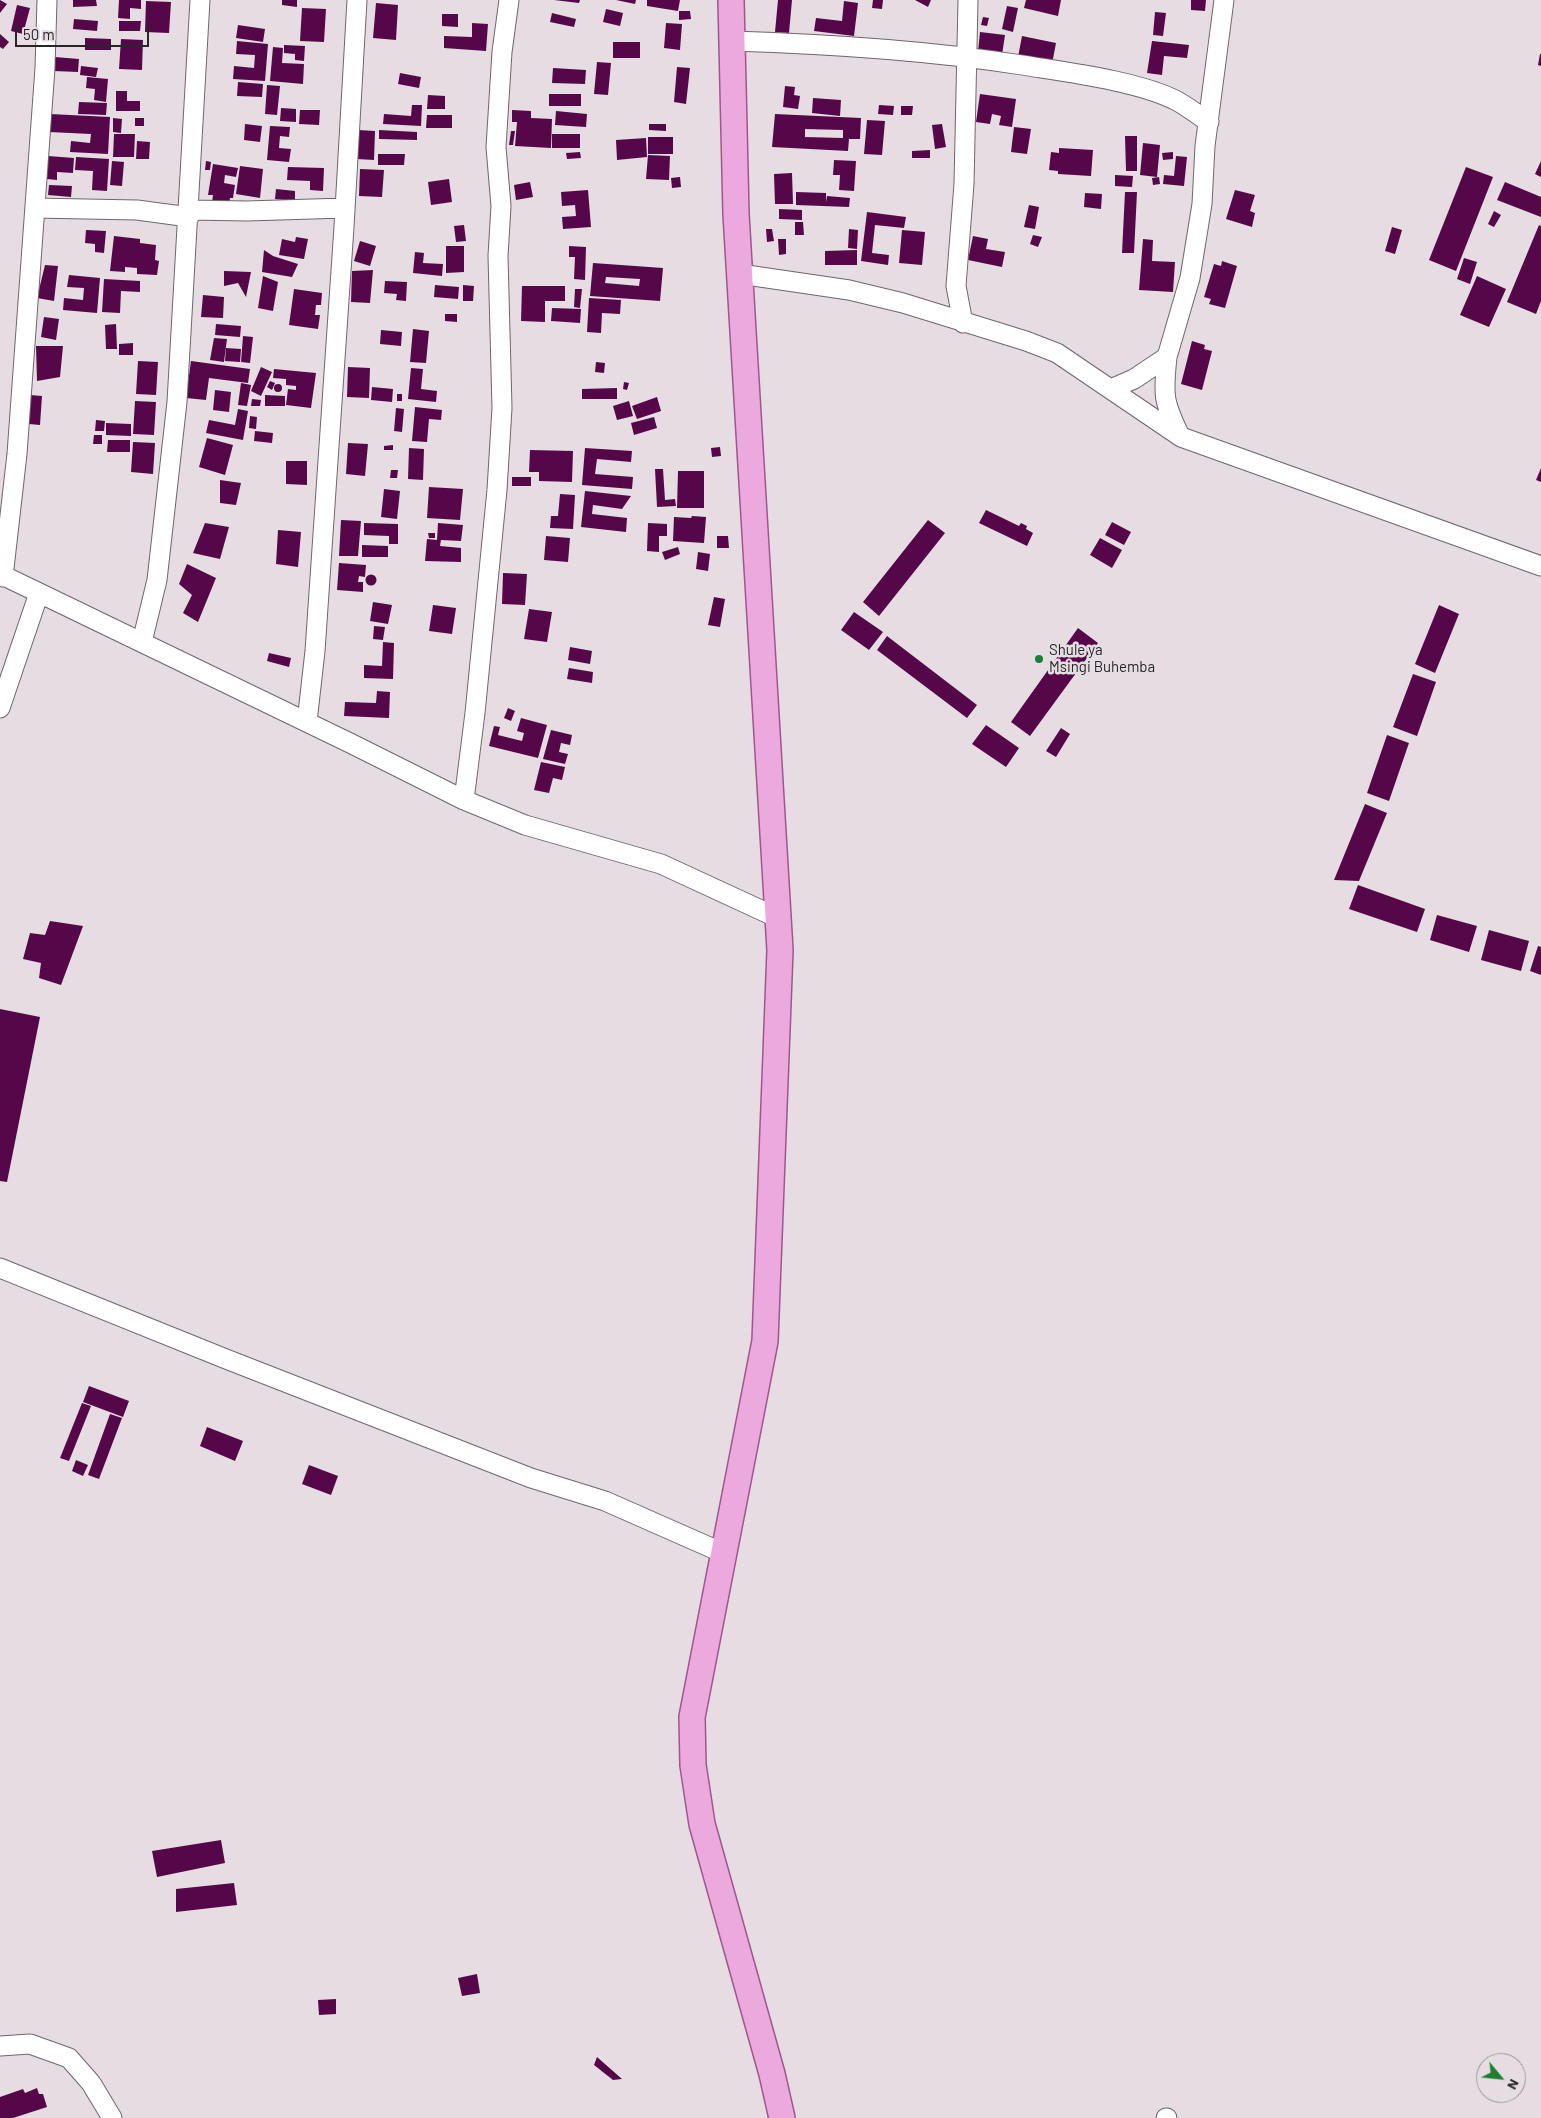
<!DOCTYPE html>
<html>
<head>
<meta charset="utf-8">
<style>
  body { margin:0 }
  #map { position:relative; width:1541px; height:2118px; overflow:hidden; background:#e6dde3; font-family:Barlow,sans-serif }
  canvas { display:block }
  .north { position:absolute; left:1476px; top:2053px; width:50px; height:50px; box-sizing:border-box; background:#e6dde3; border:1px solid #9a9498; border-radius:50%; rotate:118deg; font-size:14px; font-weight:700; line-height:20px; text-align:center; color:#292628 }
  .north::after { content:''; display:block; margin:auto; width:18px; height:22px; background:#1e7f32; clip-path:polygon(50% 0,100% 100%,50% 72%,0 100%) }
  .scale { position:absolute; left:15px; top:25px; width:134px; height:22px; box-sizing:border-box; border:2px solid #292628; border-top:0; padding-left:6px; font-size:15px; line-height:18px; white-space:nowrap; color:#292628; -webkit-text-stroke:4px #e6dde3; paint-order:stroke }
</style>
</head>
<body>
<div id="map">
<canvas width="1541" height="2118"></canvas>
<div class="north">N</div>
<div class="scale">50 m</div>
</div>
<script>
const g = document.querySelector('canvas').getContext('2d');
g.lineJoin = 'round';
function fill(path, color) {
  g.fillStyle = color;
  g.fill(path, 'evenodd');
}
function stroke(path, color, width, dash) {
  g.strokeStyle = color;
  g.lineWidth = width;
  g.lineCap = dash ? 'butt' : 'round';
  g.setLineDash(dash || []);
  g.stroke(path);
}
function drawText(font, color, halo, rows, align = 'center') {
  g.font = font + ' Barlow,sans-serif';
  g.lineWidth = 5;
  g.setLineDash([]);
  g.textBaseline = 'middle';
  g.strokeStyle = halo;
  g.fillStyle = color;
  for (const [text, x, y, turn = 0] of rows) {
    g.save();
    g.translate(x, y);
    g.rotate((+turn || 0) * Math.PI / 180);
    g.textAlign = isNaN(turn) ? turn : align;
    if (halo) g.strokeText(text, 0, 0);
    g.fillText(text, 0, 0);
    g.restore();
  }
}
const building = new Path2D(`
  M0 0 7 4 0 13Z
  M73 0H96L97 6 73 7Z
  M119 0H141V9L130 8V19L118 18Z
  M282 0H297V7L282 5Z
  M554 0H580L579 3Z
  M616 0H636L635 4Z
  M647 0H680L678 11 647 6Z
  M778 0H792L789 33 775 32Z
  M873 0H883L882 9 872 8Z
  M915 0H931L928 7Z
  M1026 0H1061L1058 16 1024 8Z
  M1191 0H1206L1205 11 1191 10Z
  M146 1 171 2 169 33 145 32Z
  M844 1 858 3 854 36 814 31 816 18 842 21Z
  M376 3 398 5 396 40 373 38Z
  M17 5 30 8 23 34 11 31Z
  M1007 6 1018 8 1013 32 1002 29Z
  M302 8 326 9 324 42 300 41Z
  M606 9 623 13 620 26 603 22Z
  M679 11H690L691 19 679 20Z
  M1155 12 1166 13 1163 36 1153 35Z
  M552 13 576 19 574 27 550 22Z
  M442 14H458V27L442 26Z
  M983 17 989 18 987 26 981 25Z
  M74 19 98 21 97 31 73 29Z
  M119 21H141L140 31H119Z
  M472 23 488 24 486 51 444 48V36L472 37Z
  M666 23 682 24 680 50 664 48Z
  M238 25 265 29 263 42 236 38Z
  M980 32 1005 35 1002 55 978 52Z
  M0 34 9 42 3 49 0 47Z
  M1022 36 1056 43 1052 64 1018 57Z
  M85 38 111 39V50H85Z
  M121 39 143 40 142 70 119 69Z
  M237 41 268 44 265 81 233 79 234 66 254 68 255 55 236 54Z
  M1152 41 1189 45 1187 58 1164 56 1162 75 1147 73Z
  M613 42H640V58H613Z
  M284 45 305 46 304 61 295 60V54L284 53Z
  M273 47 283 48 282 63 304 64 303 84 270 81Z
  M1540 54H1541V66L1538 65Z
  M55 57 79 59 78 72 54 71Z
  M597 62 611 63 608 95 594 94Z
  M81 66 98 68 96 77 80 75Z
  M677 67 690 68 686 104 674 102Z
  M553 68 586 70 585 84 552 83Z
  M400 73 421 77 419 88 398 84Z
  M87 77 108 79 106 102 94 100 95 89 86 88Z
  M238 82 263 84 262 97 237 96Z
  M267 85 280 86 277 115 265 114Z
  M785 86 795 87 794 95 800 96 798 109 783 107Z
  M116 91H127V101H140V111H116Z
  M549 94H581V106H549Z
  M980 94 1016 99 1012 127 999 125 1001 116 992 114 990 124 976 122Z
  M428 95 445 96V109H427Z
  M813 98 841 100 840 116 812 113Z
  M79 102 107 103 106 115 78 114Z
  M412 105H422L421 126 383 124 384 114 411 116Z
  M879 105 894 106 893 115 878 114Z
  M901 106H913L912 115H901Z
  M281 108 296 109V122L280 121Z
  M300 110H320L319 125 299 124Z
  M512 110 531 111V118L552 119 551 148 515 146 517 122H512Z
  M556 111 587 114 586 127 555 125Z
  M50 114 110 117 108 154 70 152 71 141 90 143 91 134 49 132Z
  M775 114 861 118 860 139H849L848 151 772 147ZM805 129 843 130V138L805 137Z
  M427 115H452V128H426Z
  M113 118 122 119 121 133 113 132Z
  M135 118H144V126H135Z
  M867 120 885 121 882 155 864 154Z
  M245 124 262 126 260 142 244 140Z
  M649 124H666V131L649 130Z
  M942 124 946 147 935 149 932 125Z
  M270 126 290 127 289 137 280 136 279 148 291 149 289 162 267 160Z
  M1014 127 1031 129 1027 154 1011 152Z
  M358 130 375 131 374 160 357 159Z
  M379 130 417 132V140L379 139Z
  M511 131H515L513 145H509Z
  M114 134H135L134 157H113Z
  M552 134H580V148H552Z
  M1125 136H1137V171H1126Z
  M648 137H673V154H648Z
  M646 138 647 157 617 160 616 140Z
  M137 141 150 142 149 159H136Z
  M1143 143 1160 145 1157 177 1140 175Z
  M1059 148 1093 150 1091 176 1058 174V171L1049 170 1051 152 1059 153Z
  M930 150V158H912V151Z
  M580 152 581 158 567 159 566 153Z
  M1173 152V159L1163 160 1162 153Z
  M378 154H405L404 165H378Z
  M648 155 670 156 669 180 646 179Z
  M48 156 74 158 73 173 57 172V180L47 179Z
  M1176 156 1187 157 1184 186 1163 184 1164 175 1174 176Z
  M76 157 109 159 107 191 92 190 93 171 75 170Z
  M834 160 856 161 854 191 839 190 840 175H833Z
  M112 161 124 162 122 186 110 185Z
  M206 161 211 162 210 170H205Z
  M1541 161V177L1535 174Z
  M213 164 238 168 236 177 225 175 224 183 235 185 233 198H230L229 205 212 202 213 195H208Z
  M240 166 263 169 260 198 236 194Z
  M288 167 324 168 323 191 310 190V181L287 180Z
  M1466 167 1493 177 1456 271 1429 260Z
  M360 169 384 170 382 197 359 196Z
  M792 173 793 204H775L774 174Z
  M1115 175 1133 176 1132 187 1115 186Z
  M680 177 681 187 672 188 671 178Z
  M1159 177 1160 184 1153 185 1152 178Z
  M449 179 452 202 431 205 428 182Z
  M530 182 533 197 516 200 514 185Z
  M1505 182 1541 197V217L1497 200Z
  M49 185 72 186 71 197 48 195Z
  M276 189 295 191V201L275 199Z
  M588 190 591 227 563 229 562 217 576 216 575 205 562 206 561 192Z
  M1235 190 1255 195 1250 211 1255 213 1252 227 1226 219Z
  M796 192 826 193V202L827 196 850 198 849 207 796 205Z
  M1125 192H1137L1134 253H1122Z
  M1085 193 1102 194 1101 209 1084 207Z
  M1029 205 1039 207 1035 229 1024 227Z
  M779 209 802 210V220L779 219Z
  M1494 211 1501 215 1494 227 1488 224Z
  M867 212 906 217 904 228 875 225 872 253 889 255 888 265 861 261Z
  M795 222H803L804 235H795Z
  M464 225 466 241 456 242 454 226Z
  M1539 225 1541 226V301L1536 314 1507 302Z
  M1392 227 1402 230 1395 254 1385 251Z
  M766 229H772L774 241 767 242Z
  M849 229 858 230 857 249 848 248Z
  M86 230 106 231 104 253 95 252V244L85 243Z
  M902 230 925 232 922 265 899 263Z
  M1033 235 1042 237 1038 247 1030 244Z
  M114 236 140 239V243L156 245 155 260 159 261 157 275 137 274V268L125 267V272L110 271Z
  M973 236 988 239 986 249 1005 252 1002 267 968 260Z
  M296 237 308 239 304 259 279 255 282 239 295 242Z
  M778 239H786V254L779 255Z
  M1143 239 1153 240 1152 261 1175 262 1173 292 1139 290Z
  M360 241 376 246 370 266 354 261Z
  M446 246H464V272L446 273Z
  M569 246 586 247 585 280 574 279 575 257H569Z
  M264 250 273 256 298 264 292 277 262 272Z
  M857 250V265H825V251Z
  M415 252 424 253 423 263 443 264 442 276 413 273Z
  M1464 258 1477 262 1470 284 1457 279Z
  M1222 261 1237 266 1225 308 1209 304 1211 299 1204 297 1214 264 1221 266Z
  M593 263 663 268 660 301 590 296ZM606 277 640 279 639 286 605 283Z
  M45 265 58 266 54 301 37 298Z
  M373 270 370 303 351 302 352 271Z
  M224 271 251 272 246 297 238 283 224 286Z
  M69 275 100 278 97 313 63 310 64 298 83 300 84 288 67 287Z
  M263 276 278 282 273 311 258 308Z
  M1477 276 1506 289 1489 327 1460 315Z
  M104 279 140 281V292L121 291 120 313 102 312Z
  M385 281 407 282 406 301 396 300 397 294 384 293Z
  M435 285 459 287 458 299 434 297Z
  M463 285 474 286 473 301H463Z
  M522 286H565V301H545V322L521 321Z
  M294 289 322 293 321 305H316L315 315H320L318 329 289 325Z
  M575 289H582L580 308 574 307Z
  M203 295 224 297 223 318 201 317Z
  M589 298 621 300 620 314 602 313 601 333 587 332Z
  M552 308 581 309 580 323 551 321Z
  M445 314H457V322L445 321Z
  M44 317 59 319 56 340 41 337Z
  M116 324 117 349H106L105 325Z
  M216 324 241 326 240 337 215 335Z
  M413 329 429 331 426 363 410 362Z
  M381 330 402 332 401 346 380 344Z
  M243 336 253 337 250 363 241 362Z
  M214 338 227 339 224 362 210 360Z
  M1192 341 1205 345 1204 349 1212 351 1202 390 1181 384Z
  M133 343V355H119V344Z
  M36 346H63L60 377 37 381Z
  M226 348 241 349 240 362 225 361Z
  M138 361 158 362 156 395 136 394Z
  M191 361 250 369 248 383 209 378 206 400 186 398Z
  M596 362 605 363 604 373 595 372Z
  M261 367 272 372 261 396 251 391Z
  M348 367 370 368 369 398 347 397Z
  M411 368 423 369 421 389 437 391 436 402 408 399Z
  M274 369 316 373 311 408 286 405 288 389 296 390V386L286 385V379L273 378Z
  M270 381 275 383 272 390 267 387Z
  M624 382 629 383 627 390 623 389Z
  M241 383 251 385 247 406 238 405Z
  M274 388a4 4 0 1 1 8 0a4 4 0 1 1-8 0Z
  M372 387 393 389 392 402 371 400Z
  M617 388V399H582V389Z
  M215 390 231 392 229 412 213 410Z
  M397 394H402V401H397Z
  M30 395 42 396 40 425 29 424Z
  M265 395 285 396V406H265Z
  M657 397 661 411 637 419 632 406Z
  M252 399 261 400 260 406H251Z
  M135 401 156 402 154 435 133 434Z
  M629 401 633 416 617 420 613 406Z
  M415 407 442 410 441 420 429 419 427 442 412 441Z
  M396 408 404 409 402 432 394 431Z
  M238 409 248 411 243 440 206 433 209 420 235 425Z
  M250 416 257 417 256 429 249 428Z
  M654 417 657 428 634 435 631 423Z
  M96 420 105 421 104 431H95Z
  M106 423 131 424V436L106 435Z
  M255 431 273 433 272 443 254 441Z
  M94 435H102V444H93Z
  M207 438 233 445 225 475 199 467Z
  M108 440H130V452H107Z
  M133 442 155 443 153 474 131 472Z
  M348 443 368 444 365 476 346 474Z
  M393 445V450H384V446Z
  M720 447 721 456 712 457 711 448Z
  M409 448 424 449 423 480 408 479Z
  M585 448 632 451 631 462 597 459 595 474 633 477 632 489 582 485Z
  M530 450 573 451 572 482 539 481V472H529Z
  M286 461H307V485L286 484Z
  M1541 468V482L1536 480Z
  M655 469H663L665 500 675 499 676 506 657 507Z
  M391 470H398L397 478H390Z
  M678 471H704V508H677Z
  M512 477H531V486H512Z
  M220 480 241 483 236 505 220 503Z
  M429 487 463 489 460 520 427 518Z
  M384 489 400 491 397 519 381 517Z
  M585 491 631 496 622 509 593 505 592 514 627 518 626 532 581 527Z
  M560 494 575 495 573 529 550 528 551 516H558Z
  M986 510 1019 526 1021 523 1027 526 1026 529 1033 533 1027 546 979 523Z
  M692 516 706 517 704 543 673 541 674 517 691 518Z
  M341 520 361 521 358 556H339Z
  M928 520 945 533 879 616 863 602Z
  M1112 522 1131 532 1124 545 1105 535Z
  M205 523 229 527 220 559 193 553Z
  M364 523 398 524V544H389V536L364 535Z
  M438 523 463 525 461 541 441 540 440 546 461 548V562L425 561 427 539 437 540Z
  M648 523 667 524V536H659V552L647 551Z
  M278 530 301 532 298 567 276 564Z
  M428 533H435V538H429Z
  M546 536 570 538 568 562 544 560Z
  M717 536H728L729 548H717Z
  M1100 538 1122 550 1112 568 1090 555Z
  M362 545 388 546V557H362Z
  M678 547 680 554 665 560 662 552Z
  M698 552 710 554 708 571 696 569Z
  M339 563 366 565 365 577 359 576 358 582H363V592L337 590Z
  M187 564 216 578 198 622 183 613 192 595 179 584Z
  M503 573 527 574 525 605 502 604Z
  M365.5 580a5.5 5.5 0 1 1 11 0a5.5 5.5 0 1 1-11 0Z
  M714 597 725 599 720 627 708 625Z
  M373 602 392 605 388 624 370 621Z
  M433 605 456 608 452 634 429 631Z
  M1439 605 1459 614 1435 673 1415 664Z
  M529 609 552 612 547 642 524 639Z
  M854 612 883 632 869 650 841 630Z
  M374 626 385 627 383 640 373 639Z
  M1078 628 1098 643 1030 736 1011 722Z
  M887 636 977 705 967 718 877 650Z
  M383 642 394 643 393 679 364 678V665L382 666Z
  M570 647 592 651 590 664 568 660Z
  M269 653 291 658 289 667 267 661Z
  M569 668 593 672 592 683 567 679Z
  M1413 674 1436 682 1417 736 1393 727Z
  M377 691 390 692 389 718 344 716 345 702 376 703Z
  M508 708 515 711 511 721 504 718Z
  M521 718 547 725 538 758 489 746 494 726 500 727 498 735 522 741 524 733 517 731Z
  M986 725 1019 748 1006 767 972 744Z
  M1061 728 1070 734 1056 757 1046 751Z
  M551 730 572 735 570 745 561 743 559 752 568 754 565 764 543 759Z
  M1387 735 1409 743 1389 801 1367 793Z
  M541 762 565 767 562 780 553 778 549 793 534 790Z
  M1365 804 1387 813 1359 881 1334 880Z
  M1358 885 1425 909 1417 932 1349 909Z
  M1437 915 1477 926 1469 952 1430 940Z
  M50 921 83 926 61 985 39 978 41 963 23 959 30 933 45 935Z
  M1489 930 1529 941 1521 971 1481 960Z
  M1538 946 1541 947V975L1530 971Z
  M0 1009 40 1017 7 1182 0 1181Z
  M89 1386 129 1401 123 1417 83 1402Z
  M82 1403 91 1406 69 1461 60 1458Z
  M110 1414 122 1418 99 1479 88 1475Z
  M207 1427 243 1441 235 1461 200 1446Z
  M76 1460 88 1465 83 1476 72 1471Z
  M309 1465 338 1476 331 1495 302 1484Z
  M221 1840 225 1863 157 1877 152 1851Z
  M234 1883 237 1905 176 1912V1889Z
  M477 1974 480 1993 462 1996 458 1978Z
  M336 1999V2014L319 2015 318 2000Z
  M597 2057 622 2079 613 2080 594 2065Z
  M37 2088 39 2094H43L47 2107 13 2118H0V2097L23 2089 25 2093Z`);
const minor = new Path2D(`
  M732 41C829 44 926 50 1022 65 1065 72 1139 81 1177 101 1188 107 1198 115 1209 122
  M35 208 137 210 189 217
  M189 210 247 211 345 208
  M740 274 849 290 903 303 1026 341 1057 353 1181 437 1541 566
  M963 323 956 286 964 184 968 0
  M1167 357C1163 395 1163 401 1180 436
  M1111 389 1134 379 1167 357 1190 278 1202 204 1205 146 1224 0
  M0 574 350 743 464 800 525 825 661 864 778 918
  M3 577 17 454 45 68 47 0
  M142 642 157 580 177 402 200 0
  M0 708 39 593
  M307 722 315 651 344 227 357 0
  M464 800 475 713 497 490 502 408 498 256 501 206 496 147 502 52 509 0
  M0 1268 226 1359 531 1478 605 1501 723 1553
  M0 2046 30 2044 69 2058 91 2083 112 2118
  M1166 2118H1167`);
const major = new Path2D(`
  M731 0 736 214 780 950 765 1341 692 1717 693 1765 702 1824 772 2074 782 2118`);
const markers = [
  [1039,659,5,"#1e7f32"]
];
const poiNames = [
  ["Shule ya",1049,650],
  ["Msingi Buhemba",1049,667]
];
fill(building, '#56074a');
stroke(minor, '#6e666c', 21);
stroke(major, '#a0558f', 28);
stroke(minor, '#fff', 19);
stroke(major, '#eca9dd', 25);
for (const [x, y, r, color] of markers) {
  const dot = new Path2D();
  dot.arc(x, y, r, 0, 2 * Math.PI);
  g.fillStyle = color;
  g.fill(dot);
  stroke(dot, '#e6dde3', 2);
}
drawText('15px', '#292628', '#e6dde3', poiNames, 'left');
</script>
</body>
</html>
